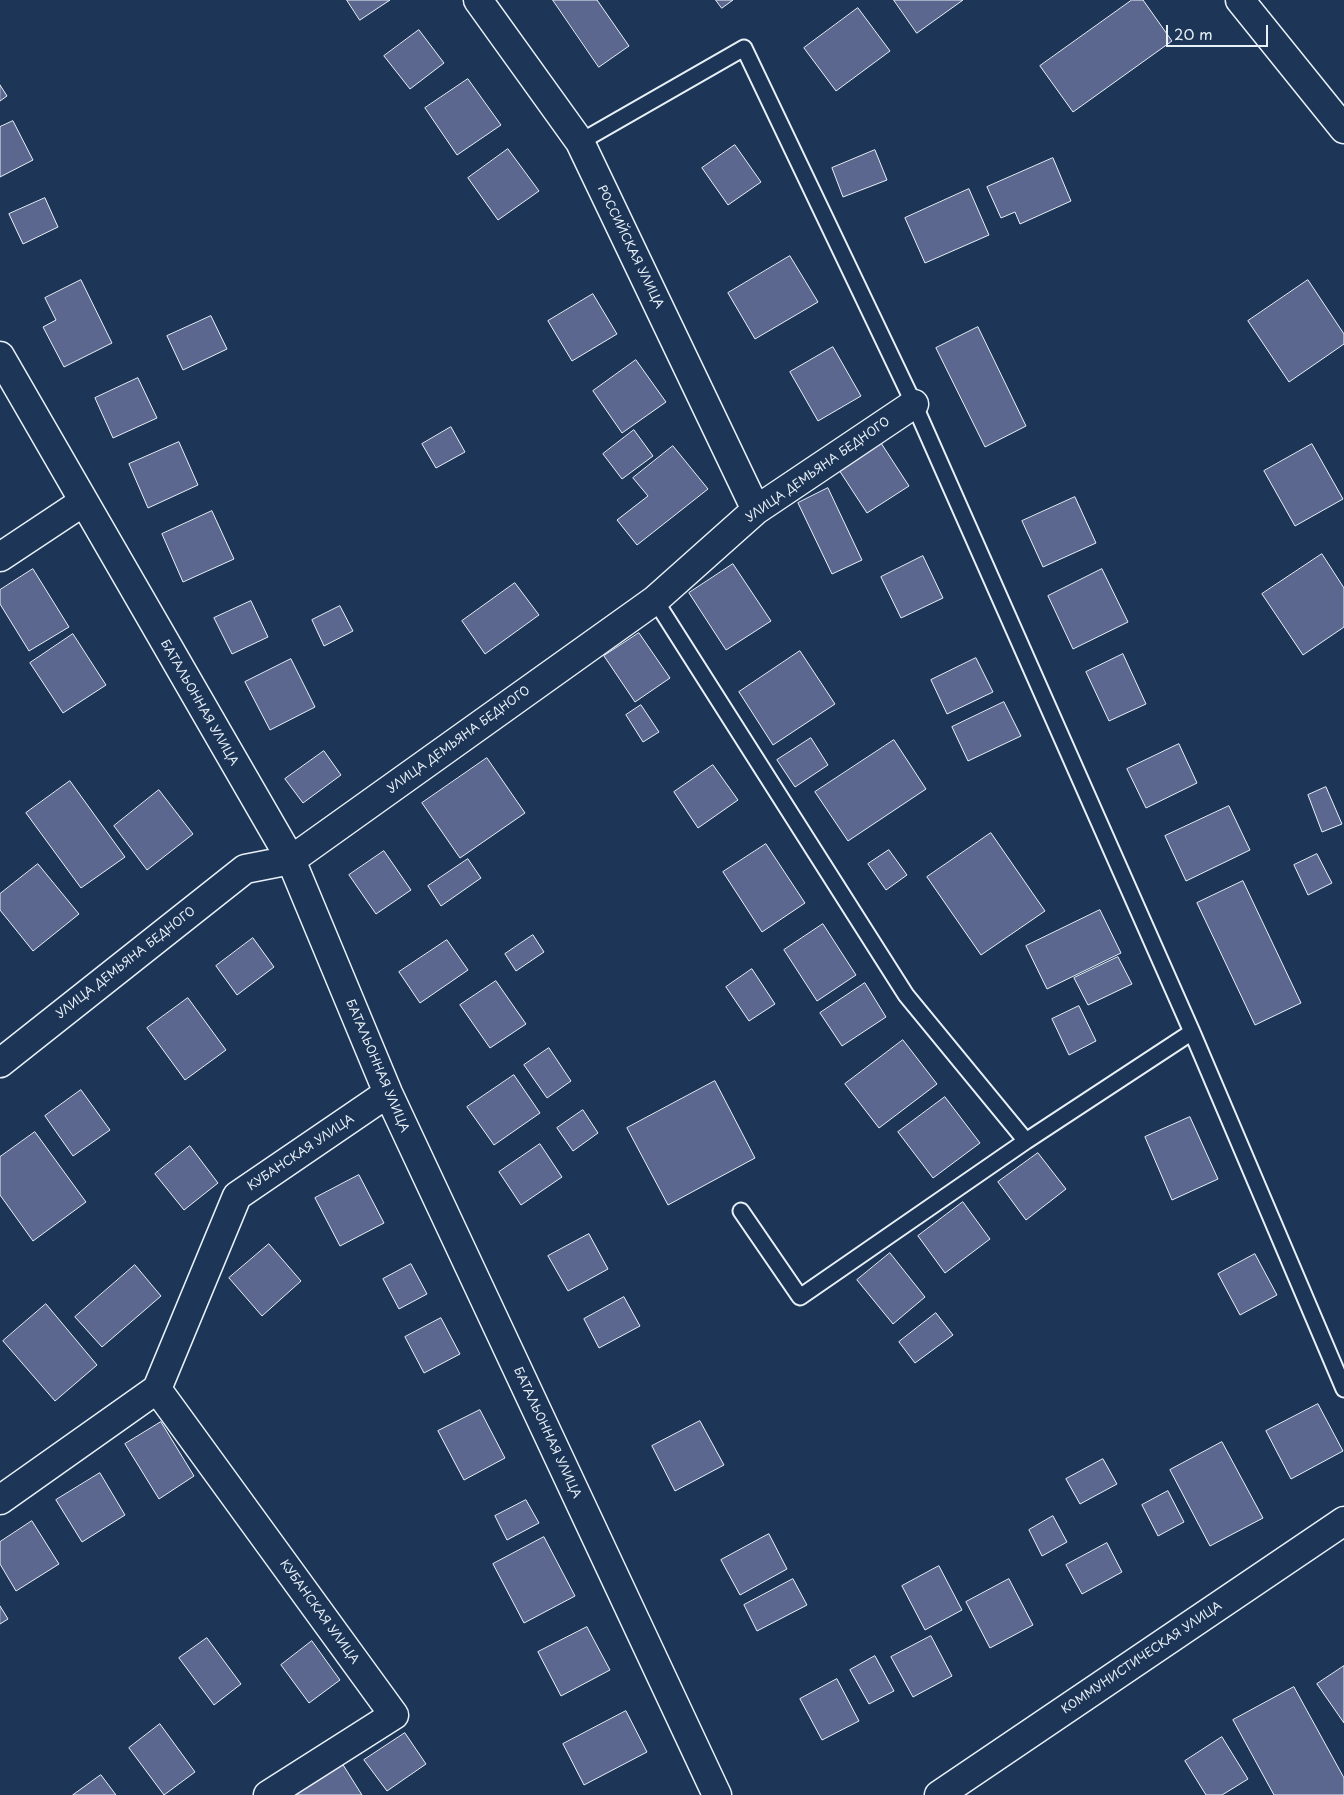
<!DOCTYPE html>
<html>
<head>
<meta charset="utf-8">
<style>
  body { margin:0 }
  #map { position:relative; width:1344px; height:1795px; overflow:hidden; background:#1d3557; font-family:"Playpen Sans",sans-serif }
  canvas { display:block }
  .scale { position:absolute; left:1166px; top:25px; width:102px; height:22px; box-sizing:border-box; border:2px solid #e8f1f8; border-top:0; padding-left:6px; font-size:15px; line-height:18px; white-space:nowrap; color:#e8f1f8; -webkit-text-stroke:4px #1d3557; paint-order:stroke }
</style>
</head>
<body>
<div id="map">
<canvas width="1344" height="1795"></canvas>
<div class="scale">20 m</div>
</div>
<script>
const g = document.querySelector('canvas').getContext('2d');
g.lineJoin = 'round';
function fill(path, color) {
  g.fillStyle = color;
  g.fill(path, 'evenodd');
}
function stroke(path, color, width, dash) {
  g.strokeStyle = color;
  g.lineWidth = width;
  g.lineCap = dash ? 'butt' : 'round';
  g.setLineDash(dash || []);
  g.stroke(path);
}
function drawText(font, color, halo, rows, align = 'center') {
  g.font = font + ' "Playpen Sans",sans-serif';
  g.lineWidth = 5;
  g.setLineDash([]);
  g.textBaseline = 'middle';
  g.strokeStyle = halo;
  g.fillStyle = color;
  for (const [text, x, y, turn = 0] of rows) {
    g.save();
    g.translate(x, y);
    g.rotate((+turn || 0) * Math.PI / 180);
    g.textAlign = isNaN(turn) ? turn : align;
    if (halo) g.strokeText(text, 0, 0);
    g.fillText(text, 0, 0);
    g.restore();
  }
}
const building = new Path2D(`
  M347 0H390L360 20Z
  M553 0H597L629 46 599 67Z
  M716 0H733L722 8Z
  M894 0H963L917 33Z
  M1132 0H1143L1172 41 1073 112 1040 66Z
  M858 8 890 51 836 91 804 48Z
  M419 30 444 63 410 89 384 56Z
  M468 79 501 125 457 155 425 108Z
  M0 85 7 96 0 101Z
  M13 121 33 160 0 177V127Z
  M735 145 761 182 728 205 702 168Z
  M508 149 539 191 498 220 468 178Z
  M875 150 887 180 843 197 832 168Z
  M1053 158 1071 201 1020 224 1015 212 1001 218 987 187Z
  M969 189 989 235 925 263 905 218Z
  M45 198 58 227 23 244 9 214Z
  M790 256 818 302 755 339 728 293Z
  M81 280 112 343 64 367 43 327 56 320 45 298Z
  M1308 280 1344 334V344L1289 382 1248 321Z
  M593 294 617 334 572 361 548 321Z
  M211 316 227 349 183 370 167 336Z
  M978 327 1026 426 985 447 936 348Z
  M833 347 861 396 818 421 790 372Z
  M636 360 666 402 622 433 593 391Z
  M138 378 157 418 113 438 95 398Z
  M451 427 465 452 436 468 422 444Z
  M634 430 653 456 622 479 603 454Z
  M179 442 198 485 148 508 129 464Z
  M881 443 909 486 867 513 839 470Z
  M1312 444 1343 499 1295 526 1264 471Z
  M673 446 708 489 637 545 617 520 648 496 633 478Z
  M828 488 862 560 832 574 798 503Z
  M1075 497 1096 543 1043 567 1022 521Z
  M212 511 234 559 183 582 162 534Z
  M1322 554 1344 588V627L1303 655 1262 594Z
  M923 556 943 598 901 618 881 577Z
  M733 564 771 621 726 650 689 593Z
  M33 569 69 627 29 651 0 604V590Z
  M1102 569 1128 622 1073 649 1048 596Z
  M515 583 539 615 485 654 462 621Z
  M251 601 268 637 232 654 214 618Z
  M340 606 353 631 324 646 312 620Z
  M639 633 670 678 635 702 604 656Z
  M73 634 106 685 63 713 30 663Z
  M800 651 835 704 773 745 739 692Z
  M1123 654 1146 704 1109 721 1086 672Z
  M976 658 993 692 947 714 931 680Z
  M291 659 315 707 270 730 245 682Z
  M1004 702 1021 736 968 761 952 727Z
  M641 705 659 732 643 742 626 715Z
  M811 738 828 765 795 787 777 760Z
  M894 740 926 789 848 841 815 792Z
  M1179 744 1197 783 1146 808 1127 769Z
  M324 751 341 775 303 803 285 779Z
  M487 758 525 813 460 858 422 803Z
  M713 765 738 800 698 828 674 792Z
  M70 781 125 857 81 888 26 813Z
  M1326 787 1342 824 1322 832 1308 795Z
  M159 790 193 834 147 870 114 826Z
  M1229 806 1250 850 1186 881 1165 836Z
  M991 833 1045 911 981 955 927 877Z
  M766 844 805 903 762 932 723 872Z
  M889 850 907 875 886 890 868 864Z
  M384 851 411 890 376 914 349 875Z
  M1317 854 1332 883 1308 895 1294 865Z
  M468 859 481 878 441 906 428 886Z
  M38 864 79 914 33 951 0 910V894Z
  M1243 881 1301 1003 1255 1025 1197 903Z
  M1100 910 1121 953 1047 989 1026 946Z
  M823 924 856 975 817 1001 784 950Z
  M533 935 544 952 516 971 505 954Z
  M253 938 274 967 237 995 216 966Z
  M447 940 468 970 420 1003 399 972Z
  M1118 957 1132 984 1088 1005 1074 978Z
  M752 969 775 1004 749 1021 726 987Z
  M496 981 526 1024 490 1048 460 1005Z
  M865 983 886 1017 842 1046 820 1013Z
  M188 998 226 1050 185 1080 147 1028Z
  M1079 1006 1096 1041 1069 1055 1052 1019Z
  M903 1040 937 1084 879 1128 845 1084Z
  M549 1048 571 1081 547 1098 524 1065Z
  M514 1075 540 1113 494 1145 467 1107Z
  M715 1081 755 1158 668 1205 627 1128Z
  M81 1090 110 1130 73 1156 45 1116Z
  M945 1097 980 1143 933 1178 898 1132Z
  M583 1110 598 1133 573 1151 557 1128Z
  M1190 1117 1218 1179 1172 1200 1145 1137Z
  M35 1132 86 1202 33 1241 0 1195V1157Z
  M540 1144 562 1177 521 1205 499 1172Z
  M190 1146 218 1183 184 1210 155 1174Z
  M1038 1153 1066 1189 1026 1220 998 1182Z
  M359 1175 384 1223 340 1246 315 1198Z
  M963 1202 990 1239 945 1273 918 1236Z
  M589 1234 608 1269 568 1291 548 1256Z
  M269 1244 301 1281 262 1316 229 1278Z
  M890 1253 925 1297 893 1324 857 1280Z
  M1255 1254 1277 1295 1240 1315 1218 1274Z
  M411 1264 427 1294 399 1309 383 1279Z
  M135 1265 161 1296 102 1347 75 1317Z
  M624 1297 640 1326 599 1348 584 1319Z
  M46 1304 97 1365 55 1401 3 1341Z
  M936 1313 953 1335 915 1363 899 1342Z
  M441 1318 460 1354 424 1373 405 1337Z
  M1318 1404 1343 1451 1291 1479 1266 1431Z
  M480 1410 505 1458 464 1480 438 1431Z
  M700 1421 724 1465 675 1491 652 1446Z
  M161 1422 194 1476 159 1499 125 1444Z
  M1222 1442 1263 1518 1210 1546 1170 1470Z
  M1103 1459 1117 1484 1080 1504 1066 1479Z
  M100 1473 125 1515 82 1542 56 1500Z
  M1168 1491 1184 1522 1158 1536 1142 1505Z
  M526 1500 539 1523 507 1540 495 1516Z
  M1053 1516 1067 1542 1042 1556 1029 1530Z
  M32 1521 59 1564 16 1591 0 1564V1542Z
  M769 1534 787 1569 740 1595 721 1560Z
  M544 1537 575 1596 524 1623 493 1564Z
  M1107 1543 1122 1572 1082 1594 1066 1565Z
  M939 1566 962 1610 925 1630 902 1586Z
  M793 1579 807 1605 757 1631 744 1605Z
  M1009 1579 1033 1625 990 1648 966 1602Z
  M0 1606 8 1619 0 1624Z
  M587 1627 610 1670 561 1696 538 1652Z
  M931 1636 952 1676 913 1697 891 1657Z
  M207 1638 241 1684 214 1705 179 1658Z
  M312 1641 340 1680 309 1703 281 1665Z
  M875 1656 894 1691 869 1704 850 1670Z
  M1344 1666V1723L1317 1684Z
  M837 1679 859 1721 822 1740 800 1699Z
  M1294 1687 1344 1778V1795H1274L1233 1720Z
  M626 1711 647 1752 584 1785 563 1744Z
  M160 1724 195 1772 164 1795 129 1748Z
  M405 1733 426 1764 387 1791 364 1760Z
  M1222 1737 1248 1779 1222 1795H1206L1185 1761Z
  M340 1760 362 1795H285Z
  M101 1775 116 1795H73Z`);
const lane = new Path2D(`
  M580 142 744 48 914 404 1192 1032 1344 1389
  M655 600 906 995 1026 1141
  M741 1211 800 1297 1026 1141 1192 1032`);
const street = new Path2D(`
  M478 0 580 142 756 510
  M1240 0 1344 129
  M0 356 291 860 388 1093 717 1795
  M0 557 83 502
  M0 1063 245 869 291 860 655 600 756 510 914 404
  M157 1389 394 1715 268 1795
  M0 1500 157 1389 237 1196 388 1093`);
const secondary = new Path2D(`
  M939 1795 1344 1521`);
const streetNames = [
  ["РОССИЙСКАЯ УЛИЦА",630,247,64],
  ["УЛИЦА ДЕМЬЯНА БЕДНОГО",818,470,-35],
  ["БАТАЛЬОННАЯ УЛИЦА",199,703,60],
  ["УЛИЦА ДЕМЬЯНА БЕДНОГО",459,740,-36],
  ["УЛИЦА ДЕМЬЯНА БЕДНОГО",126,963,-38],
  ["БАТАЛЬОННАЯ УЛИЦА",377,1066,67],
  ["КУБАНСКАЯ УЛИЦА",301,1153,-34],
  ["БАТАЛЬОННАЯ УЛИЦА",547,1433,65],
  ["КУБАНСКАЯ УЛИЦА",319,1612,54],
  ["КОММУНИСТИЧЕСКАЯ УЛИЦА",1142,1658,-34]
];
fill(building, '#5c678f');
stroke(building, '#e8f1f8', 1);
stroke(lane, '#e8f1f8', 19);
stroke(street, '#e8f1f8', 31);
stroke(secondary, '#e8f1f8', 31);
stroke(lane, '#1d3557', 15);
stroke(street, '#1d3557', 28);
stroke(secondary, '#1d3557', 28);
drawText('12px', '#e8f1f8', '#1d3557', streetNames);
</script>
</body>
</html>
